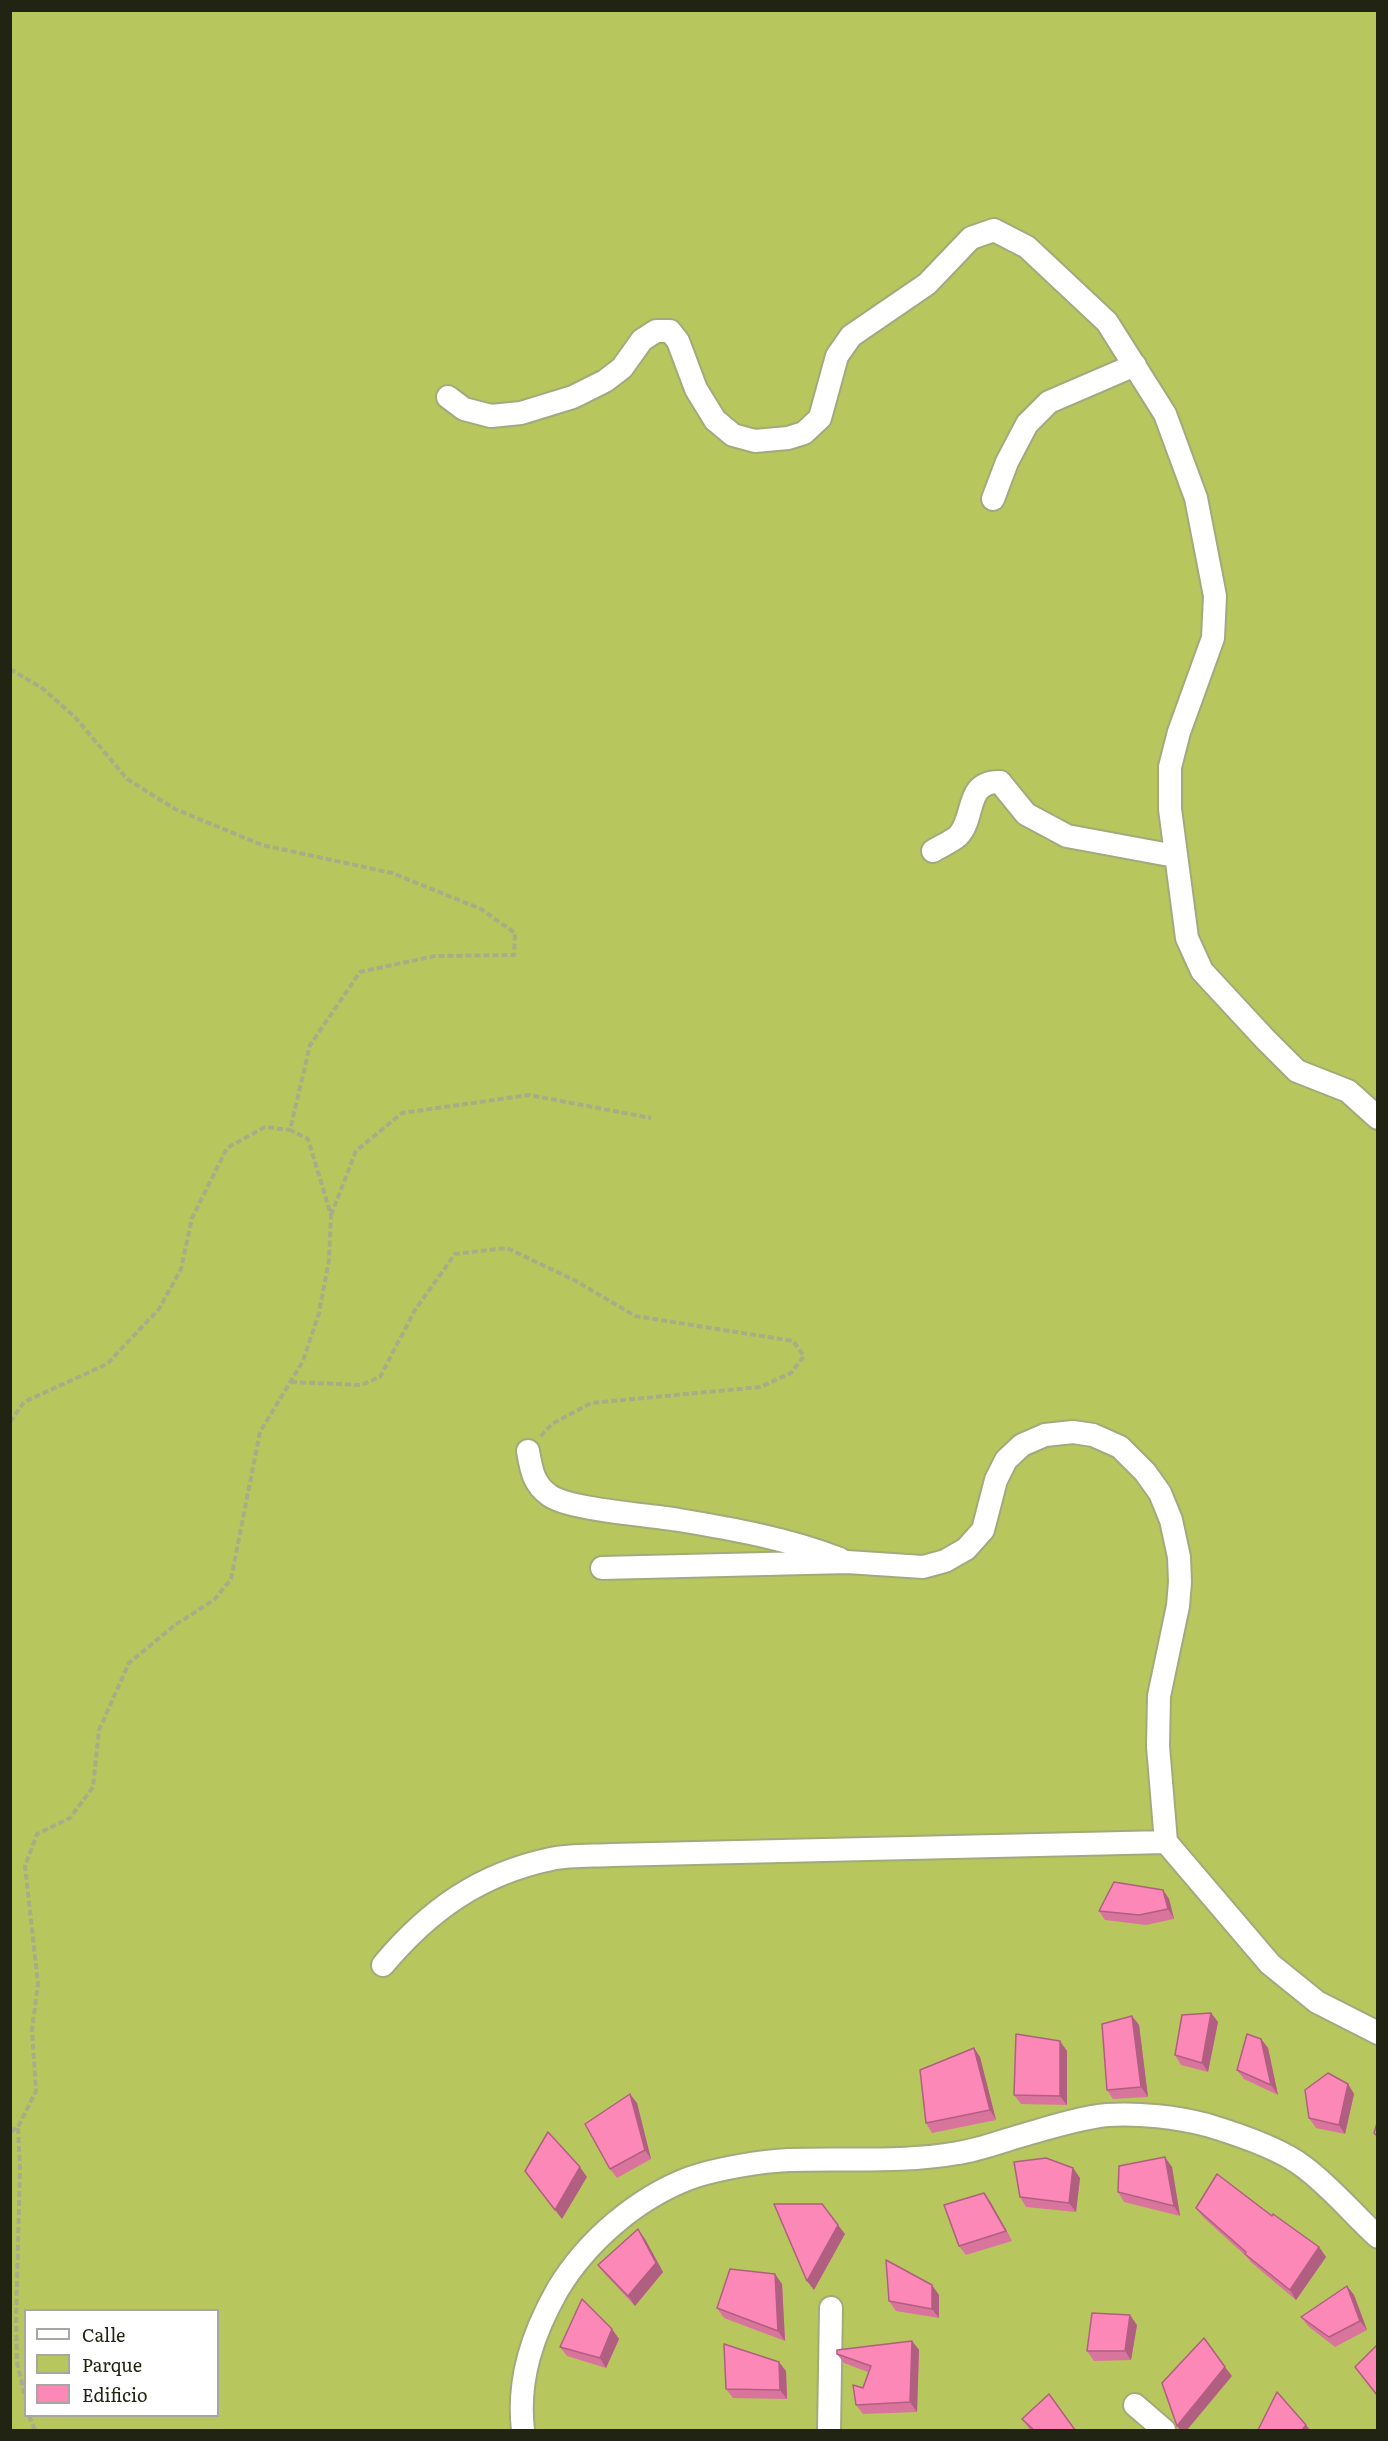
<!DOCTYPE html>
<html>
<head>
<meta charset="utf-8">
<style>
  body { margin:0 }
  #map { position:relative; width:1388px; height:2441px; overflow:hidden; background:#e8f0c0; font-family:Literata,serif }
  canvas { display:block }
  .frame { position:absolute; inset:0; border:12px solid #212412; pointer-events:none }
  .legend { position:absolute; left:24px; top:2309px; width:195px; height:108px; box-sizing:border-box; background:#fff; border:2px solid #a6a7a0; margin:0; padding:8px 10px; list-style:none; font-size:18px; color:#212412 }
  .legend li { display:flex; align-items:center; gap:12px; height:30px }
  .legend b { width:30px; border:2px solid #a6a7a0 }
</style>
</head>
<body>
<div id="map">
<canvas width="1388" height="2441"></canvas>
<div class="frame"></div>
<ul class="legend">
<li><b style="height:8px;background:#fff"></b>Calle</li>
<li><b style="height:16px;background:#b8c65e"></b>Parque</li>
<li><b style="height:16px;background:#fc88b7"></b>Edificio</li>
</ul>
</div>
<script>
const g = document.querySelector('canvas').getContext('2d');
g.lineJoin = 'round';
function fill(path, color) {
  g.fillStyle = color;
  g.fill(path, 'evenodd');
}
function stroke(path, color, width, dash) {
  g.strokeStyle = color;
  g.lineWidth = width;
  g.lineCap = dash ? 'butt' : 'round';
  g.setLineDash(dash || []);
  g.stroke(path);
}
const green = new Path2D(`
  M11 11H1377V2430H11ZM26 2310H218V2416H26Z`);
const path = new Path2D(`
  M10 669 42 688 75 717 127 779 175 809 262 845 392 873 481 909 515 933 514 955 435 956 360 972 310 1045 290 1130 308 1139 331 1215 329 1260 319 1313 303 1361 260 1432 231 1579 214 1600 175 1625 129 1663 99 1730 93 1787 70 1818 37 1834 25 1866 38 1984 32 2030 36 2091 18 2127 10 2132
  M331 1215 356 1151 402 1113 529 1095 651 1118
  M291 1382 361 1385 380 1377 415 1310 455 1254 507 1248 576 1281 635 1316 793 1341 804 1356 791 1373 760 1387 591 1403 552 1424 540 1437
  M10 1422 24 1402 107 1364 159 1309 181 1269 192 1218 227 1148 265 1127 290 1130
  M18 2128 20 2168 16 2322 17 2362 26 2401
  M29 2416 35 2430`);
const minor = new Path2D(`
  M448 397 464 409 491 416 521 413 573 397 605 381 622 368 642 340 656 331H670L678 341 696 389 715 420 733 435 755 441 788 438 804 433 820 418 837 356 851 336 927 284 971 238 994 230 1027 247 1107 322 1165 414 1196 498 1215 596 1213 638 1179 732 1170 767V809L1187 938 1202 971 1265 1039 1297 1071 1348 1091 1378 1118
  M993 499 1007 462 1027 424 1049 402 1135 365
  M933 851C941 846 951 842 958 836 976 818 964 781 1000 782L1026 814 1067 836 1175 856
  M528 1451C531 1468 533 1484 549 1495 569 1510 651 1515 679 1520 733 1529 789 1539 840 1559
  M602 1568 847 1562 923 1567 945 1561 966 1549 983 1530 996 1480 1006 1460 1022 1445 1045 1435 1073 1432 1093 1435 1120 1447 1145 1472 1160 1493 1171 1520 1179 1557 1180 1582 1178 1606 1159 1696 1158 1746 1166 1842 1270 1964 1317 2002 1378 2033
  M383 1965C429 1910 480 1874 551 1859 570 1855 591 1856 611 1855L1166 1842
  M1135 2405 1164 2430
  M523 2430C517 2379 533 2333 558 2289 587 2241 637 2198 690 2178 715 2169 762 2161 789 2160 846 2158 902 2163 958 2153 979 2150 999 2142 1020 2136 1048 2128 1078 2118 1107 2115 1139 2113 1177 2117 1207 2125 1237 2134 1280 2148 1304 2167 1331 2187 1353 2214 1378 2237
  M829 2430 831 2308`);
const wall = new Path2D(`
  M1163 1890 1169 1899 1174 1919 1146 1925 1105 1920 1099 1911Z
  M1211 2013 1218 2022 1208 2072 1181 2065 1175 2055Z
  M1132 2016 1139 2025 1148 2097 1113 2099 1107 2090Z
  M1261 2039 1268 2048 1278 2095 1244 2079 1237 2070Z
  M974 2048 980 2057 996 2120 932 2133 926 2123Z
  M1067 2051V2105L1021 2104 1014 2095Z
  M1348 2084 1354 2094 1345 2134 1316 2128 1309 2118Z
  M637 2103 651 2159 617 2178 610 2169Z
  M1172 2167 1180 2216 1124 2202 1118 2192Z
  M1073 2168 1080 2178 1076 2212 1026 2207 1020 2197Z
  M984 2193 991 2203 1012 2241 966 2255 959 2246Z
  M1196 2208 1272 2216 1319 2247 1326 2257 1296 2300 1252 2263 1246 2256 1203 2217Z
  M645 2239 663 2272 635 2306 605 2274 598 2265Z
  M782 2284 785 2341 724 2318 717 2308Z
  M1347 2286 1354 2295 1367 2330 1335 2347 1308 2326 1301 2317Z
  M939 2295V2318L896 2311 889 2301Z
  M1137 2325 1131 2360 1094 2361 1087 2351Z
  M612 2329 619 2339 606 2368 567 2356 560 2347Z
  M912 2341 919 2350 917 2412 863 2414 856 2405 868 2372 844 2363 837 2354Z
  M1377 2345V2396L1355 2367Z
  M786 2371 787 2399 733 2398 726 2389Z
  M1022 2419 1075 2430H1030Z`);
const shadedWall = new Path2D(`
  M1163 1890 1169 1899 1174 1919 1168 1909Z
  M1211 2013 1218 2022 1208 2072 1202 2063Z
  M1132 2016 1139 2025 1148 2097 1141 2087Z
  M1261 2039 1268 2048 1278 2095 1271 2085Z
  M1060 2041 1067 2051V2105L1060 2096Z
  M974 2048 980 2057 996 2120 990 2110Z
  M1348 2084 1354 2094 1345 2134 1339 2125Z
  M630 2094 637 2103 651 2159 645 2150Z
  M1165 2157 1172 2167 1180 2216 1174 2206Z
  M580 2167 587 2177 562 2219 555 2210Z
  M1073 2168 1080 2178 1076 2212 1069 2203Z
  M984 2193 991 2203 1012 2241 1006 2231Z
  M838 2225 845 2234 814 2290 807 2281Z
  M638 2229 645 2239 663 2272 635 2306 628 2296Z
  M1319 2247 1326 2257 1296 2300 1290 2290Z
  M775 2274 782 2284 785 2341 778 2331Z
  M932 2285 939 2295V2318L932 2309Z
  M1347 2286 1354 2295 1367 2330 1360 2321Z
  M1130 2315 1137 2325 1131 2360 1125 2351Z
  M612 2329 619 2339 606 2368 600 2358Z
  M912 2341 919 2350 917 2412 910 2402Z
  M779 2362 786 2371 787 2399 780 2390Z
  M1225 2367 1232 2376 1187 2430H1180L1177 2426Z
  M1306 2425 1310 2430H1302Z`);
const building = new Path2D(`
  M1114 1882 1163 1890 1168 1909 1139 1915 1099 1911Z
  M1211 2013 1202 2063 1175 2055 1182 2015Z
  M1132 2016 1141 2087 1107 2090 1102 2024Z
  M1016 2034 1060 2041V2096L1014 2095Z
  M1247 2034 1261 2039 1271 2085 1237 2070Z
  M974 2048 990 2110 926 2123 920 2070Z
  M1328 2073 1348 2084 1339 2125 1309 2118 1305 2090Z
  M630 2094 645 2150 610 2169 585 2124Z
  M1377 2123V2136L1374 2133Z
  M548 2132 580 2167 555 2210 525 2171Z
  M1165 2157 1174 2206 1118 2192 1119 2166Z
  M1046 2158 1073 2168 1069 2203 1020 2197 1014 2162Z
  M1217 2174 1272 2216 1273 2214 1319 2247 1290 2290 1245 2254 1246 2252 1196 2208Z
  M984 2193 1006 2231 959 2246 944 2205Z
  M774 2204H822L838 2225 807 2281Z
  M638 2229 656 2263 628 2296 598 2265Z
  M886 2260 932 2285V2309L889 2301Z
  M730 2269 775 2274 778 2331 717 2308Z
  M1347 2286 1360 2321 1329 2337 1301 2317Z
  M582 2299 612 2329 600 2358 560 2347Z
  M1092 2313 1130 2315 1125 2351H1087Z
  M1204 2338 1225 2367 1177 2426 1162 2383Z
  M912 2341 910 2402 856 2405 853 2385 863 2388 871 2366 837 2354V2350Z
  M724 2344 779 2362 780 2390 726 2389Z
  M1377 2345V2395L1355 2367Z
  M1277 2392 1306 2425 1302 2430H1258Z
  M1049 2394 1075 2430H1034L1022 2419Z`);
fill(green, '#b8c65e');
stroke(minor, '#a2aa7c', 26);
stroke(path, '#a7ad87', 4, [6, 3]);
stroke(minor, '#fff', 22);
fill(wall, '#d9759d');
fill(shadedWall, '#b05f80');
fill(building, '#fc88b7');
stroke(building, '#b05f80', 1.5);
</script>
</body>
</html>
